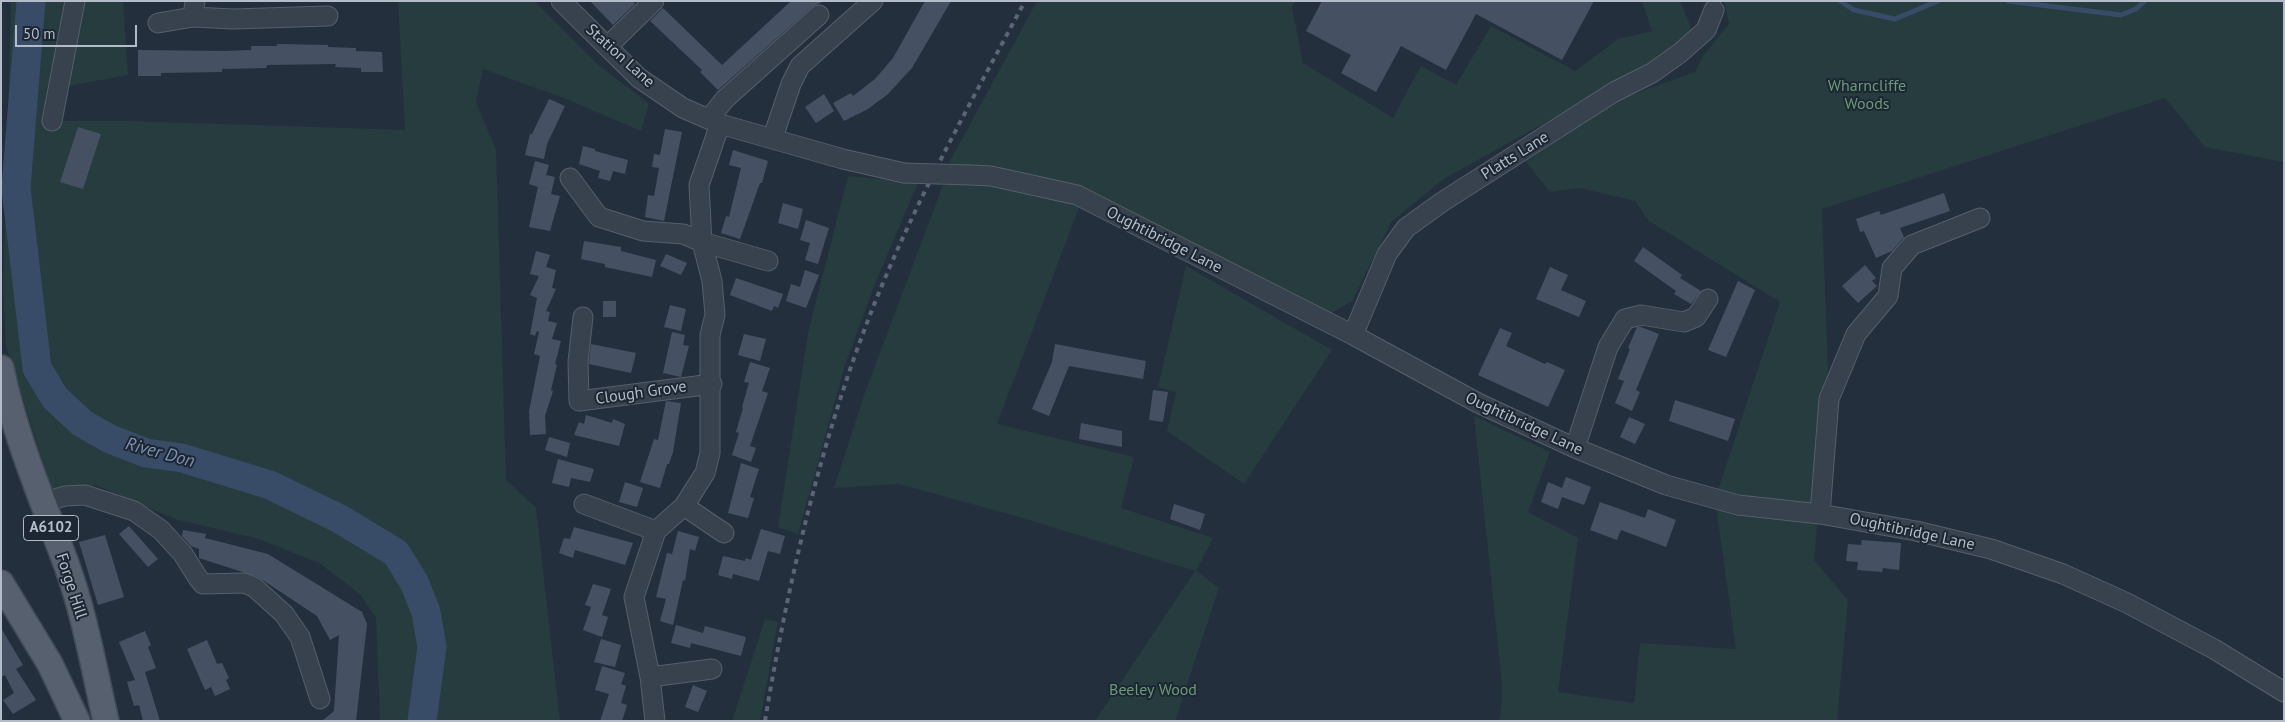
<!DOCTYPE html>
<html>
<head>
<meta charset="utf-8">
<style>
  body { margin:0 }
  #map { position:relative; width:2285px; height:722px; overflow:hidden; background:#242f3e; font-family:"PT Sans",sans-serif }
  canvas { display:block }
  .frame { position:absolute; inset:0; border:2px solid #b4bcc9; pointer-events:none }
  .scale { position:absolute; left:15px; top:25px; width:122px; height:22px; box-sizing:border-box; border:2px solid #b4bcc9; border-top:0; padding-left:6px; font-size:15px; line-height:18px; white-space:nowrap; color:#b4bcc9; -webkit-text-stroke:4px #1d2633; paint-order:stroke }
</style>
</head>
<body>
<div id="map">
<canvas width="2285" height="722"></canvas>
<div class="frame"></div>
<div class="scale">50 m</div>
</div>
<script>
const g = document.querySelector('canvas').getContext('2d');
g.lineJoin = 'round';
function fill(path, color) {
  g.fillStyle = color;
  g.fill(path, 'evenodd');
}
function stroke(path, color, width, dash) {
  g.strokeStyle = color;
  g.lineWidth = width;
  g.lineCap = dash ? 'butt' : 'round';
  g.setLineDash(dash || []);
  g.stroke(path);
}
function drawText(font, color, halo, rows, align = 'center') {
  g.font = font + ' "PT Sans",sans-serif';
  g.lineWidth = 4;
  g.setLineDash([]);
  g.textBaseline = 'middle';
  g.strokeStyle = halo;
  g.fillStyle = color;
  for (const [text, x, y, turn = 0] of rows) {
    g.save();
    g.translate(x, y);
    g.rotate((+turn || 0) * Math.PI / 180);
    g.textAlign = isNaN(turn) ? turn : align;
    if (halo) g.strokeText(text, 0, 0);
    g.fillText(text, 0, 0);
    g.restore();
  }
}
const green = new Path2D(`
  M11 1H123L128 75 68 86 59 121H130L405 130 398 1H534L595 62 649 104 641 131 564 98 483 69 476 102 496 150 506 480 536 508 560 721H380L376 618 360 594 319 563 259 539 175 519 96 485 53 493 6 346 3 287Z
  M1037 1H1295L1292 7 1303 63 1393 118 1421 66 1456 85 1491 26 1575 71 1618 39 1652 31 1642 1H1680L1692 30 1647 67 1445 178 1391 222 1352 301 1330 314 1301 301 1085 188 1007 171 949 163Z
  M1724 1H2284V162L2205 147 2165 98 1822 209 1829 400 1814 560 1848 600 1837 721H1499L1502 703V684L1474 416 1550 452 1528 512 1578 538 1558 692 1634 703 1640 643 1736 649 1715 499 1780 302 1649 221 1635 201 1580 188 1550 192 1526 162 1617 100 1695 72 1703 56 1729 24Z
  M848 176 918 183 875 284 845 365 798 534 778 527 808 333Z
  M987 184 1080 205 997 424 1134 457 1121 508 1213 538 1196 571 1219 588 1175 721H1095L1195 571 1023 518 899 484 834 488 864 395 943 185Z
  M1186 266 1332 350 1244 484 1167 431 1176 392 1158 387Z
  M765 619 778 622 760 721H732Z`);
const stream = new Path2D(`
  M1840 1 1854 10 1895 19 1938 1
  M2008 1 2121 15 2136 9 2145 1`);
const river = new Path2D(`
  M31 1 16 188 37 368 55 398 82 423 110 439 146 453 182 458 270 485 340 519 396 553 414 582 426 612 432 647 422 721`);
const building = new Path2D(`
  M590 1H633L635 4 613 25Z
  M791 1H824L812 7 718 90 700 72 702 70 650 21 663 8 722 65Z
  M925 1H951L912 68 888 94 868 109 844 121 833 103 851 93 853 96 875 79 893 58Z
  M1322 1H1594L1562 60 1476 14 1446 70 1401 46 1376 92 1341 73 1351 55 1306 31Z
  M277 44 328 45V47L356 48V51L382 52 383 72H361V68L335 67 336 64 267 65 266 68 222 69V72L161 73V76H138V50L225 51 251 50V46H277Z
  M824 94 834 111 816 123 805 107Z
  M549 99 565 106 547 144 544 159 525 155 530 134H532Z
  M78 127 101 134 83 189 60 182Z
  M665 129 682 132 664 221 645 217 648 195 654 196 659 168 652 167 654 154 660 155Z
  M583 146 595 149V151L628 160 625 174 613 171 610 181 598 178 600 171 579 164Z
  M733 150 768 161 762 183H760L740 239 721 233 726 216 729 217 741 168 729 165Z
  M535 161 549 165 546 175 555 177 551 194 560 196 550 231 529 227 538 187 529 184Z
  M1944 193 1950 211 1900 228 1904 237 1892 251 1876 258 1864 231 1860 232 1856 219 1879 211 1881 215Z
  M783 203 803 209 798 229 778 223Z
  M806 220 829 228 818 264 805 260 810 243 800 240Z
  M584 241 621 247V251L656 260 652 277 605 267V264L581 259Z
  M1643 247 1682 275 1680 278 1701 291 1691 304 1674 294 1676 291 1634 261Z
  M536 251 550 255 546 267 556 270 552 288 556 289 546 311 550 312 548 321 557 323 552 339 561 341 555 364 557 365 551 390 553 391 545 416 546 434 530 435 529 411 540 356 534 354 539 332 537 331 535 336 530 334 537 298 530 295 539 276 530 274Z
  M666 254 687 263 681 275 660 266Z
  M1865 265 1876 278 1872 281 1877 286 1858 303 1842 286Z
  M1550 267 1568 275 1561 290 1586 301 1579 317 1536 299Z
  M805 270 819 275 806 308 786 301 791 284 800 287Z
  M736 278 783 294 778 308 774 306 772 311 730 295Z
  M1738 281 1755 290 1726 357 1708 350Z
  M603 301H616V317H603Z
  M670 305 686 309 681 331 664 327Z
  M1637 327H1641L1659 334 1636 390 1640 392 1632 411 1615 403 1624 381 1618 379 1630 349 1628 348Z
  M1500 328 1512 333 1506 346 1545 364 1547 362 1565 370 1548 407 1478 375Z
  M672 332 685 335 683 345 689 346 681 377 663 373Z
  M744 334 766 339 760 361 738 355Z
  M591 344 636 353 631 373 589 364Z
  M1055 344 1146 361 1143 379 1069 366 1049 416 1032 409 1052 362Z
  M750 362 770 368 762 391 768 393 750 446 756 448 751 462 732 455 739 433 736 432 743 408 742 407 749 383 744 382Z
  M1153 390 1168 392 1163 422 1149 420Z
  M1675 400 1735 419 1728 441 1669 421Z
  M666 401 681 403 673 452 669 464H667L660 488 640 482 654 439 658 440Z
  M586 415 612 423 613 419 625 424 619 446 574 435 579 422 584 424Z
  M1629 417 1645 424 1635 444 1620 437Z
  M1081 423 1122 431V447L1079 439Z
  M549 437 570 443 567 457 545 450Z
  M558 459 594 469 590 482 571 478 569 487 552 483Z
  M741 463 759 469 750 497 754 498 748 518 728 513Z
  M1566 477 1591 487 1584 505 1562 497 1558 509 1541 502 1548 482 1562 488Z
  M625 482 643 488 637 507 619 502Z
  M1600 502 1645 518 1648 509 1676 520 1666 547 1621 530 1617 540 1590 530Z
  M1174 504 1205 514 1200 530 1170 519Z
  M129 526 158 559 148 567 119 534Z
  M574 527 633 543 625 565 575 550 573 558 559 553 564 538 570 539Z
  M761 529 785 536 780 554 768 551 759 581 733 574 732 579 718 575 723 556 745 561 746 558 751 560Z
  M183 530 206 534 205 538 268 554 362 612 367 624 356 721H322L334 711 339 635 330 640 317 616 258 577 199 558V549L191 546 182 536Z
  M678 531 699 537 695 551 690 549 685 581 683 580 673 625 660 621 666 599 656 597 667 553 672 554Z
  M105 535 124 597 98 605 79 542Z
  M1862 540 1901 543 1899 570 1883 568 1882 572 1857 570 1858 562 1846 561 1848 544 1861 545Z
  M593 584 611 589 602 615 608 617 602 637 583 630 591 607 585 605Z
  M676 625 703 633 705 626 746 637 741 656 691 643 690 648 671 643Z
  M1 628 23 665 16 669 36 700 13 714 3 700 14 693 5 675 1 677Z
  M145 631 151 645 148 647 156 668 145 672 160 721H143L139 705 134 706 127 682 135 680 119 642Z
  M601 639 621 645 615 667 594 662Z
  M207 640 217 664 222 663 229 678 226 680 230 689 215 696 211 687 205 690 187 649Z
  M602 666 625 673 621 684 626 686 621 703 627 705 622 721H600L609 694 595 690Z
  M693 685 707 691 698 712 685 707Z`);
const minor = new Path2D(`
  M195 1 193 17 233 19 328 16
  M561 1 639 78 683 108 720 124 843 159 904 173
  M158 23 193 17
  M608 46 654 1
  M709 119 725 99 819 15
  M52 121 75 1
  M773 137 791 84 800 66 873 1
  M971 175 991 176 1077 195 1353 335 1478 403 1575 448 1666 485 1738 505 1820 514 1916 531 1991 549 2063 574 2127 603 2214 649 2284 692
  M570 178 599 217 643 231 683 234 702 242 768 261
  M583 317 578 362 579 401 712 384
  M1353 335 1387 254 1406 228 1442 202 1614 92 1652 73 1680 53 1706 30 1714 10
  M1575 448 1608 347 1625 319 1641 315 1684 322 1696 317 1708 299
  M42 503 65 496 85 495 134 511 161 530 183 554 198 578 203 584 244 583 254 587 284 614 300 637 320 699
  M584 504 656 531
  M684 506 724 533
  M1820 514 1829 399 1856 334 1888 296 1892 268 1912 245 1980 218
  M650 677 712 669
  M655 721 650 677 634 597 656 531 684 506 705 473 710 453V335L715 315 712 281 702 242 699 185 720 124`);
const major = new Path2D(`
  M1 368C15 437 43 501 67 566 85 616 94 669 106 721
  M1 583 50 664 77 721`);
const rail = new Path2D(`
  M765 721C788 583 821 439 872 310 914 203 971 102 1025 1`);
const minorBridge = new Path2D(`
  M904 173 971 175`);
const shields = [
  [51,528,55]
];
const shieldNames = [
  ["A6102",51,528]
];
const streetNames = [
  ["Station Lane",620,56,42],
  ["Platts Lane",1515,156,-32],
  ["Oughtibridge Lane",1164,240,27],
  ["Clough Grove",641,393,-8],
  ["Oughtibridge Lane",1524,424,25],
  ["Oughtibridge Lane",1912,532,12],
  ["Forge Hill",71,586,72]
];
const parkNames = [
  ["Wharncliffe",1867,86],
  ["Woods",1867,104],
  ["Beeley Wood",1153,690]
];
const waterNames = [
  ["River Don",160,453,15]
];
fill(green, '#263c3f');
stroke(stream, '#394c67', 5);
stroke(river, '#394c67', 29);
fill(building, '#455162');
stroke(minor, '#565f6c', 21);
stroke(major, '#414a57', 28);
stroke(minor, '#38414e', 19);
stroke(major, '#56606e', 25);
stroke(rail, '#5a6575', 4, [5, 5]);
stroke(minorBridge, '#565f6c', 21, []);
stroke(minorBridge, '#38414e', 19);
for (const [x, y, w] of shields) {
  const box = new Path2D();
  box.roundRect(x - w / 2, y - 12.5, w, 25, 4);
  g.fillStyle = '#1d2633';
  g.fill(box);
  stroke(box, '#b4bcc9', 1);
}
drawText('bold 15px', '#b4bcc9', null, shieldNames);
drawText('16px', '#b4bcc9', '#1d2633', streetNames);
drawText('16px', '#6b9a76', '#1d2633', parkNames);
drawText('italic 18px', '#7c92b1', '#1d2633', waterNames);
</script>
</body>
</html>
